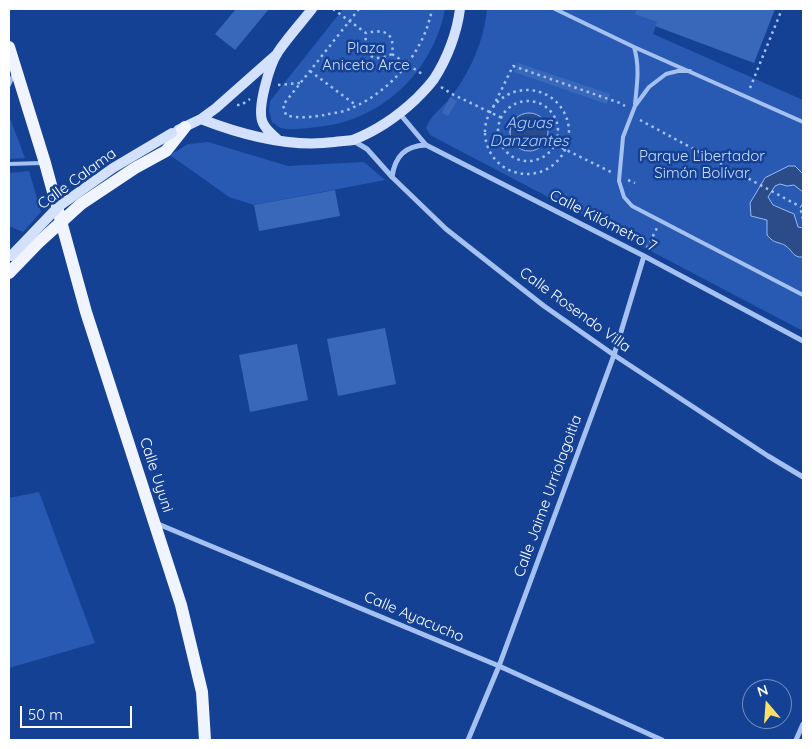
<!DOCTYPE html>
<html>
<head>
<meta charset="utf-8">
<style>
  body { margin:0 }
  #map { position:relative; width:812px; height:749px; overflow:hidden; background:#154194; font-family:Quicksand,sans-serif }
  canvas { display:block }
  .frame { position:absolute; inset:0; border:10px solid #fff; pointer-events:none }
  .north { position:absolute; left:742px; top:679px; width:50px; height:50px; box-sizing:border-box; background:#154194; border:1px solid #738dbf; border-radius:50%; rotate:342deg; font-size:14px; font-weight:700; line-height:20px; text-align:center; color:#fff }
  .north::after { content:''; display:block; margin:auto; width:18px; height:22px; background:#ffe065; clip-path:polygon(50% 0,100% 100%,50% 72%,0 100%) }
  .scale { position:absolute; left:20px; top:706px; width:112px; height:22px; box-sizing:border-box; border:2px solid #fff; border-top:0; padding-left:6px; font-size:15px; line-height:18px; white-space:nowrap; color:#fff; -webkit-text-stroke:4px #154194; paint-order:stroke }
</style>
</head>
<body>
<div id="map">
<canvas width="812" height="749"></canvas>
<div class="frame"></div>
<div class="north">N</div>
<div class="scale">50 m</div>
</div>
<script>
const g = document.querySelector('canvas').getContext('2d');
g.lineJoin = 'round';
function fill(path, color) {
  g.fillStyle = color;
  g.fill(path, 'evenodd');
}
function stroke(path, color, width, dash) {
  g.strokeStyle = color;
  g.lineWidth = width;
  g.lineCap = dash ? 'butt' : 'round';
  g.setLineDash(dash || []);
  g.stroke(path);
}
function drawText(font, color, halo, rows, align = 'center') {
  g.font = font + ' Quicksand,sans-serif';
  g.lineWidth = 5;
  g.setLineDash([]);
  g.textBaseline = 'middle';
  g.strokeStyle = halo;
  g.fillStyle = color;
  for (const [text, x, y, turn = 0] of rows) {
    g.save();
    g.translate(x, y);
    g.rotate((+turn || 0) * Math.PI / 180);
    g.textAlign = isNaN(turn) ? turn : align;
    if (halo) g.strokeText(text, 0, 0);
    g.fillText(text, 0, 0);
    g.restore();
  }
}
const green = new Path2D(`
  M343 9H445C433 72 381 122 316 127 306 128 291 131 281 128 278 127 274 123 272 122L269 111 270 101Z
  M487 9H662L653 34 803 100V331L430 135 426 128C430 116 442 108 450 98 470 73 484 41 487 9Z
  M9 119 11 121 25 158 9 159Z
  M208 142 288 166 364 162 385 180 254 205 229 197 170 155 188 144Z
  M29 171 41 212 23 232 9 226V173Z
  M39 492 95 643 9 668V498Z`);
const water = new Path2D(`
  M510 132a19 19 0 1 1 38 0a19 19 0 1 1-38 0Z
  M789 166H795L803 174V192L794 185 787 186 780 184 775 186 768 197 773 205 794 214 798 227 803 228V257C793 258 793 251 786 246 779 241 775 245 767 235V220L751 216 750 203 765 178Z`);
const building = new Path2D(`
  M236 9H269L235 50 215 34Z
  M637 9H775L754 63 655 26 657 22 635 14Z
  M518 63 610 94 607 104 514 72Z
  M450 97 457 101 448 116 442 113Z
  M335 190 340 216 259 231 254 205Z
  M385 328 396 384 338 396 327 339Z
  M297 344 308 400 250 412 239 355Z`);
const path = new Path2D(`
  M333 9 366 33C385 29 395 32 392 54 370 64 364 54 366 33
  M359 9 283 105 286 115C297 119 313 117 324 115 331 113 340 113 347 110 389 94 424 53 432 9
  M392 54 422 74
  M310 71 357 106
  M278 85 300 83
  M441 87 452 94 502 118
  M750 88 782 9
  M485 132a42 42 0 1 1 84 0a42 42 0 1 1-84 0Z
  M498 131a30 30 0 1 1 60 0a30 30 0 1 1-60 0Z
  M237 105H241L250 99
  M493 107 513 66 620 103 625 106
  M640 120 801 207
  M556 145 611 172
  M628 180 635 183
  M803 204 801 211 803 219
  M647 248 657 228`);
const lane = new Path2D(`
  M555 9 634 47 803 122
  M634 47C640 67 637 84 635 104
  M690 71H678L666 74 649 87 635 106 623 137 619 181 624 197 632 206 803 295
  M9 85 14 73
  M9 164 42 163`);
const street = new Path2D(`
  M400 114 426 145 644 256 803 341
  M352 140 367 149 392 177 446 229 544 306 614 355 768 456 803 477
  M392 177C395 156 405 146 426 145
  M158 524 499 666 662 740
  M468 740 499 666 614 355 644 256
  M796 740 803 724`);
const secondary = new Path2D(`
  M201 119C242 135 289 148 334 142 340 141 347 141 353 140 376 131 398 116 416 99 422 93 429 86 434 79 447 59 457 33 460 9
  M178 130 201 119 216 108 277 54
  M278 140C273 135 266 130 263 123 256 109 270 64 278 52 288 37 301 23 312 9`);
const primary = new Path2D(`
  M9 47 45 163 86 312 181 605 202 692 205 740
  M9 273 38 243 81 204 135 168 166 151 185 127`);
const secondaryBridge = new Path2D(`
  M11 256 58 207 113 168 172 133`);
const parkNames = [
  ["Plaza",366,48],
  ["Aniceto Arce",366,65],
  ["Parque Libertador",702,156],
  ["Simón Bolívar",702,173]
];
const streetNames = [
  ["Calle Calama",77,179,-36],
  ["Calle Kilómetro 7",603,221,27],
  ["Calle Rosendo Villa",575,310,36],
  ["Calle Uyuni",156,475,72],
  ["Calle Jaime Urriolagoitia",548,496,-70],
  ["Calle Ayacucho",414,617,23]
];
const waterNames = [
  ["Aguas",529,123],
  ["Danzantes",529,141]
];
fill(green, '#285ab3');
fill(water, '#2b4b89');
stroke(water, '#97baf4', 1);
fill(building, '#3968bb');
stroke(path, '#a5c1f1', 2.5, [2.5, 4]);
stroke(lane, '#a5c1f1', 4);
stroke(street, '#a5c1f1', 5);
stroke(secondary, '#d3e1fc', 10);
stroke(primary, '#eff4ff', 12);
stroke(secondaryBridge, '#d3e1fc', 10);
drawText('15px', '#ccdefc', '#154194', parkNames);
drawText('15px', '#fff', '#154194', streetNames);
drawText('italic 16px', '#b1cbf8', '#154194', waterNames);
</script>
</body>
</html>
